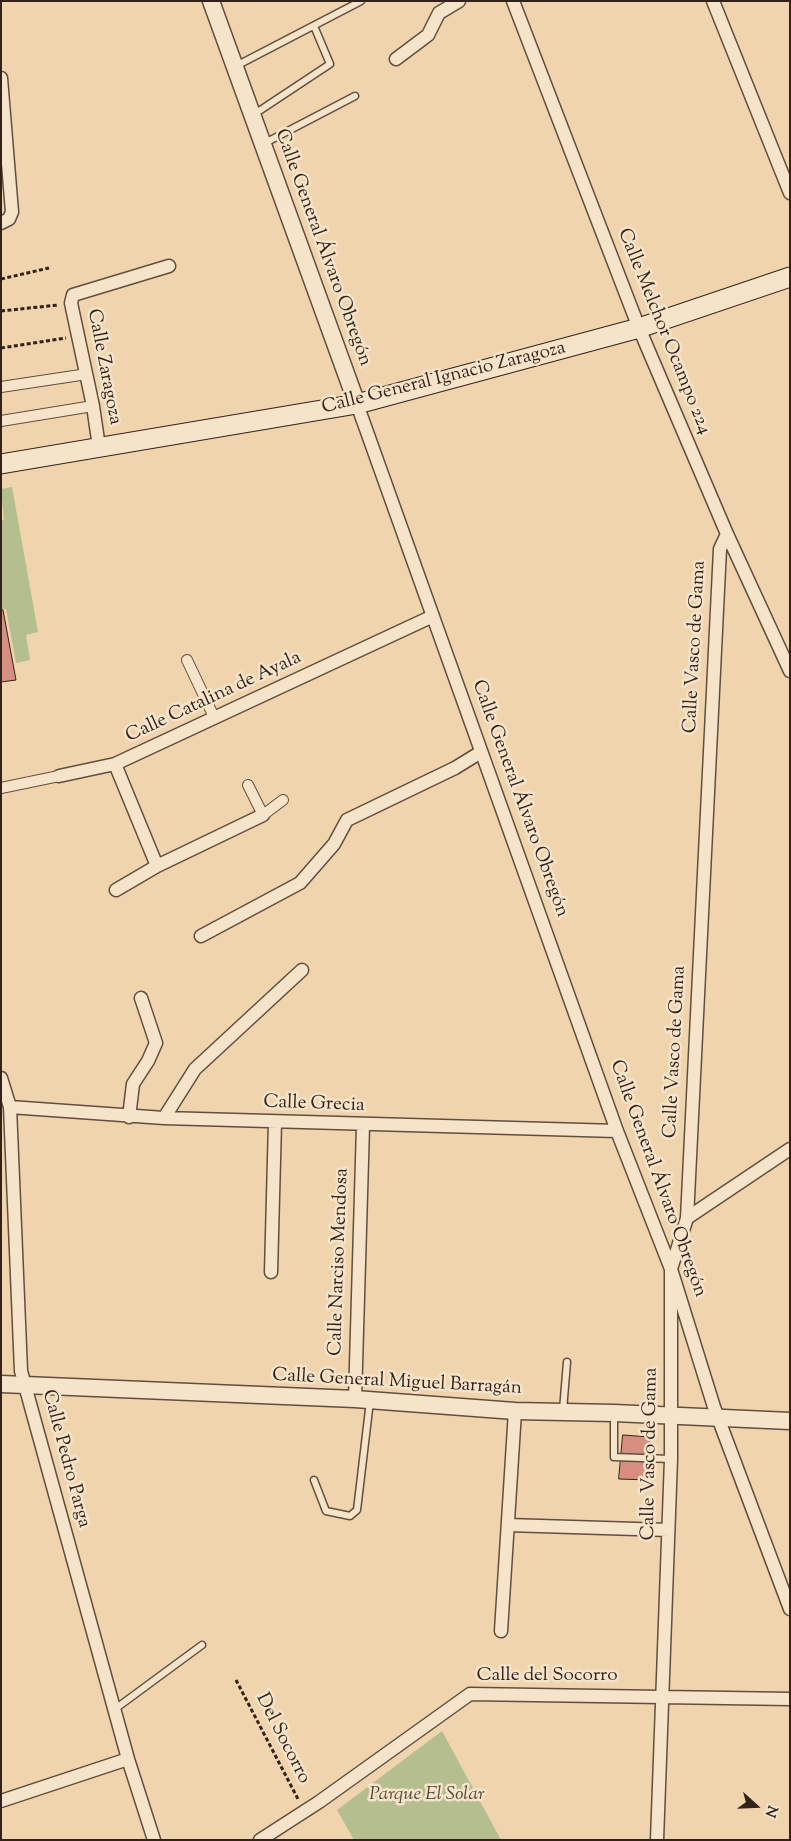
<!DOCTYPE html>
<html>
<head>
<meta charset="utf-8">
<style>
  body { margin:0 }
  #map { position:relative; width:791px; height:1841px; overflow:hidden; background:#f0d4ae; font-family:"Sorts Mill Goudy",serif }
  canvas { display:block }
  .frame { position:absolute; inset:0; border:2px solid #322219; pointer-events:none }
  .north { position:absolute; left:731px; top:1781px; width:50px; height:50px; -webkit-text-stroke:4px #f5e3ca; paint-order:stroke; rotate:110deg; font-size:14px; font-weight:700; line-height:20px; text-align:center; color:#322219 }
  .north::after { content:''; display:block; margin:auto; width:18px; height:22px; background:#322219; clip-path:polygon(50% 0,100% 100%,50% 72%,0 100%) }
</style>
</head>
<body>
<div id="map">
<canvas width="791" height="1841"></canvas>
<div class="frame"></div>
<div class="north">N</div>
</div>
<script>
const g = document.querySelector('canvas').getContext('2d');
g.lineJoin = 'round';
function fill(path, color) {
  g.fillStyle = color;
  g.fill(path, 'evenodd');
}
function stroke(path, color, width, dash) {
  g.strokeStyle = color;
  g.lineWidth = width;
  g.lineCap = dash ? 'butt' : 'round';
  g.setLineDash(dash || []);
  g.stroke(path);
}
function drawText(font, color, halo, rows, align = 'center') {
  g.font = font + ' "Sorts Mill Goudy",serif';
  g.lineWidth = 5;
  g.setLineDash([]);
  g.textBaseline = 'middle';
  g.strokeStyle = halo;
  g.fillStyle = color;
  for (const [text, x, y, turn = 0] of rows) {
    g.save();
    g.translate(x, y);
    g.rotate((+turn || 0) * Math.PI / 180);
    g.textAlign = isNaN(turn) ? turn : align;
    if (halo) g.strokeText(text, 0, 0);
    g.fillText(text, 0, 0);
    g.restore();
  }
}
const green = new Path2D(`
  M12 487 38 632 26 635 30 660 16 663 6 609H1V521L4 520 1 489Z
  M442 1731 501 1840H354L337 1810Z`);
const building = new Path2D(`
  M3 610 16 680 1 682V611Z
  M623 1435 650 1437 648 1480 619 1479Z`);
const path = new Path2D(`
  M1 279 49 268
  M1 311 58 305
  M1 348 66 338
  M236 1680 299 1801`);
const service = new Path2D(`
  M236 66 361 1
  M253 115 330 64 314 26
  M263 144 355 96
  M563 1410 567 1362
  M614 1414V1457L671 1459
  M314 1480 326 1511 350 1516 357 1510 370 1401
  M115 1709 202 1645`);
const pedestrian = new Path2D(`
  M1 387 87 374
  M1 421 93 406
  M187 660 214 717
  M248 785 263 815 283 800
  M1 788 59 776`);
const minor = new Path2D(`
  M513 1 639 328 727 534 790 671
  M713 1 790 193
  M396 59 428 35 439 13 459 1
  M1 78 12 212 9 219 1 223
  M357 404 617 1131 671 1269 714 1407 790 1609
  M99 447 93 406 71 303 73 295 169 266
  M115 764 157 866
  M59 776 115 764 433 616
  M116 890 157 866 263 815
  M201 936 300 883 334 844 347 820 455 768 481 752
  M1 1078 10 1107 21 1371 128 1759 154 1840
  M10 1107 164 1118 617 1131
  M129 1117 133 1084 148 1061 156 1043 141 998
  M164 1118 195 1069 302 970
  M687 1218 790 1149
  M271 1272 275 1122
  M355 1399 363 1126
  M508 1525 668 1530
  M501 1631 515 1411
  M1 1801 128 1759
  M260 1840 319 1802 470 1694 790 1699
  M657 1840 671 1459V1269L687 1218 720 549 727 534`);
const tertiary = new Path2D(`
  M211 1 357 404
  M1 1384 355 1399 515 1411 614 1413 790 1421`);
const secondary = new Path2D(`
  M1 464 357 404 639 328 790 277`);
const streetNames = [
  ["Calle General Álvaro Obregón",322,248,70],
  ["Calle Melchor Ocampo 224",663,332,68],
  ["Calle Zaragoza",103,367,79],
  ["Calle General Ignacio Zaragoza",444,379,-14],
  ["Calle Vasco de Gama",696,647,-87],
  ["Calle Catalina de Ayala",214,698,-25],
  ["Calle General Álvaro Obregón",519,799,70],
  ["Calle Vasco de Gama",676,1052,-87],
  ["Calle Grecia",314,1105,2],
  ["Calle General Álvaro Obregón",657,1179,70],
  ["Calle Narciso Mendosa",340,1262,-88],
  ["Calle General Miguel Barragán",397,1383,3],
  ["Calle Vasco de Gama",651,1454,-89],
  ["Calle Pedro Parga",65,1459,75],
  ["Calle del Socorro",547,1677],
  ["Del Socorro",282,1739,63]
];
const parkNames = [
  ["Parque El Solar",427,1796]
];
fill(green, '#b5be8e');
fill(building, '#d68e81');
stroke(building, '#322219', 1);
stroke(service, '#624e3e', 9);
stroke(pedestrian, '#624e3e', 12);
stroke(minor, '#624e3e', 15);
stroke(tertiary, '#624e3e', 19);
stroke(secondary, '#322219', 21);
stroke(path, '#322219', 3, [4, 2.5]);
stroke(service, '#f5e3ca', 6);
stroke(pedestrian, '#f5e3ca', 10);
stroke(minor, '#f5e3ca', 12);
stroke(tertiary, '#f5e3ca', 16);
stroke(secondary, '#f5e3ca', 19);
drawText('19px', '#322219', '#f5e3ca', streetNames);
drawText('italic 19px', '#534936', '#f5e3ca', parkNames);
</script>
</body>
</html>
